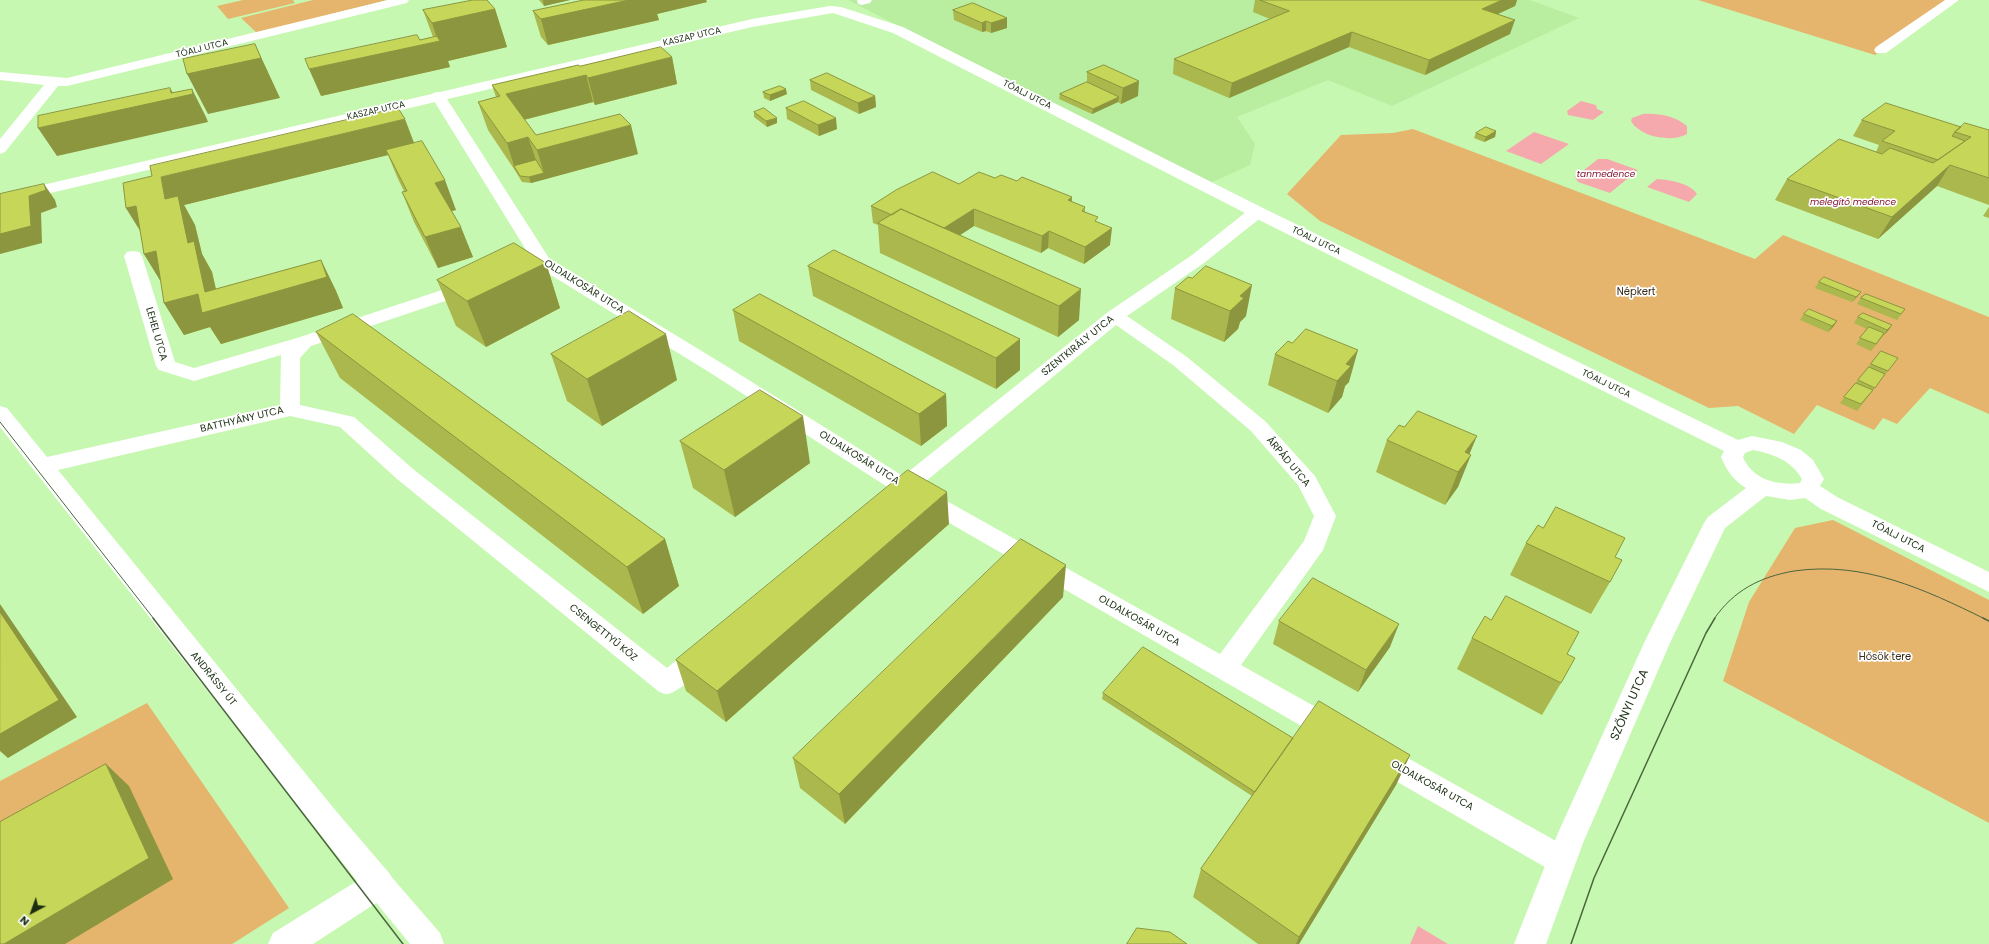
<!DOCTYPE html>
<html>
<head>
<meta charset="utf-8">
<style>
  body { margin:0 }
  #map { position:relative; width:1989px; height:944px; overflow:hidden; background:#c7f8b1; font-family:Poppins,sans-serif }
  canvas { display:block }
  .north { position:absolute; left:12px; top:892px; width:40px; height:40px; -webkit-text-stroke:3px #fff; paint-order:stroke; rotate:221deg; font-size:11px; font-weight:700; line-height:16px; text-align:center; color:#1b2e12 }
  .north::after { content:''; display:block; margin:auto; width:14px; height:18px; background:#1b2e12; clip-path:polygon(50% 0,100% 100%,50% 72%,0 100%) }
</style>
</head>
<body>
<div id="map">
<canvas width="1989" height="944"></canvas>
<div class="north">N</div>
</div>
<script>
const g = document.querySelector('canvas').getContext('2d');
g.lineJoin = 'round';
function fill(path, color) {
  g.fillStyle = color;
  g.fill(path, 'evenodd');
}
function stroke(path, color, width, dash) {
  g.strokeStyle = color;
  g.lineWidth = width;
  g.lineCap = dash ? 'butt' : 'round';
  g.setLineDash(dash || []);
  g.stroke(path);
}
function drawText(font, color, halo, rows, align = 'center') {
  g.font = font + ' Poppins,sans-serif';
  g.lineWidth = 3.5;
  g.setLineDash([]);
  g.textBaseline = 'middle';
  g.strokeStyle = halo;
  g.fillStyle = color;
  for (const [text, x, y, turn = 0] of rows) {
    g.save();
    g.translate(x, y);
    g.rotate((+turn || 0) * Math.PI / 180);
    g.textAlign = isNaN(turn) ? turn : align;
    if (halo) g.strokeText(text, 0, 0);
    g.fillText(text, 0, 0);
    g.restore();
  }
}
const built = new Path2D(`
  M848 0H1530L1579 18 1392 106 1328 80 1237 117 1255 144 1250 165 1208 184Z`);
const green = new Path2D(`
  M243 0H293L295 3 228 19 217 6Z
  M313 0H387L257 33 241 18Z
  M1698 0H1953L1875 55Z
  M1413 129 1755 259 1783 235 1989 317V414L1930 388 1897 424 1883 418 1874 430 1817 405 1794 434 1738 406 1709 408 1320 221 1287 194 1341 135 1393 133Z
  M1833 520 1989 600V823L1723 681 1749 602 1795 528Z
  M147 703 289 908 232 944H0V781Z`);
const water = new Path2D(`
  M1581 101 1596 105 1597 109 1604 112 1593 120 1568 115 1567 111Z
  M1643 114C1659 113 1675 116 1687 126V134C1672 143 1640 137 1631 121L1632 118Z
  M1534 132 1569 144 1541 164 1506 151Z
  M1598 159H1607L1638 170 1610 193 1578 182 1575 177Z
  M1657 179C1670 180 1690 183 1697 194L1689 202 1647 187Z
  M1418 926 1448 944H1410Z`);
const pedestrian = new Path2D(`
  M379 870 389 874 440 933 444 944H410L369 894 364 884 369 874Z`);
const minor = new Path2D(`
  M388 0H409L407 3 67 86H58L5 152 0 154V139L44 85 0 80V72L67 78Z
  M1945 0H1959L1886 53H1876L1874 50 1876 47Z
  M438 92 443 93 445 96 549 258 723 364 903 476 1108 312 1192 255 1251 208 1257 207 1263 208 1265 212 1263 216 1204 263 1127 316 1187 357 1265 421 1315 476 1336 516 1323 550 1241 665 1344 723 1348 731 1344 739 1334 743 1324 739 906 498 896 502 888 500 885 494 889 488 709 372 536 266 431 96 433 93ZM1116 325 1173 365 1251 431 1298 485 1314 516 1304 541 1220 654 920 486Z
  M133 251 139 252 142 256 175 362 194 368 297 338 466 282 472 281 478 282 481 286 478 290 311 346 300 358V405L354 417 413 469 667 668 694 646 703 643 712 646 716 653C711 663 678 694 667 694 664 694 660 692 658 691L397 479 340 427 290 416 58 470 336 811 390 874 394 884 390 894 313 944H268L273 933 357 881 0 427V406L7 408 47 457 280 405 281 355 194 381 159 370 156 366 124 256 127 252Z
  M1378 744 1388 747 1572 850 1576 860 1572 870 1561 874 1550 870 1368 765 1364 756 1368 747Z`);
const tertiary = new Path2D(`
  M857 0H872L870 3 862 5 858 4Z
  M830 6 841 7 903 27 1263 208 1738 440 1752 436 1782 442 1801 450 1813 460 1824 479 1820 486 1837 497 1989 572V592L1821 509 1805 498 1790 500 1766 496 1725 528 1670 643 1583 843 1546 944H1514L1558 833 1644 643 1704 523 1708 517 1746 488C1733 480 1727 471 1721 457L1724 451 1251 216 893 33 833 13 752 27 0 205V195L752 19ZM1753 450C1773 454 1791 460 1802 479L1800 483C1777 486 1752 479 1743 457L1745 453Z`);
const tramFar1 = new Path2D(`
  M0 422 154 619
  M1714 619C1734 590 1760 577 1794 571 1864 561 1924 589 1985 619`);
const tram = new Path2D(`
  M153 618 403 944
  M1983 618 1989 621
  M1571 944 1594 878 1706 633 1715 618`);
const wall = new Path2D(`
  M539 0H570L544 6Z
  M584 0H706L707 2 657 14 659 20 548 45 541 37 533 11Z
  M1255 0H1517L1515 6 1498 14 1510 34 1425 75 1349 47 1229 98 1173 74 1174 59 1270 19 1253 12Z
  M495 9 507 47 448 61 450 67 321 96 420 40 433 37 423 10Z
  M953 10 1007 18V28L991 33 986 31 982 32 954 20Z
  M672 57 677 84 595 105 593 102 524 120 536 135 638 154 531 183 522 182 516 172 488 130 478 102 496 97 492 85 580 66Z
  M1104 65 1138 96 1121 104 1118 102 1092 114 1059 99 1060 94 1087 82V72Z
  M810 80 875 96 876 107 859 114 811 90Z
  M763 92 787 94 770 101 764 98Z
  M786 108 837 129 819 136 787 119Z
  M754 112 777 118V123L767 127 754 117Z
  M1862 120 1989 130V205L1937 186 1878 239 1775 200 1787 179 1876 152 1879 145 1853 136Z
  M1496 131 1495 137 1484 142 1474 138 1476 133Z
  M414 143 456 210 452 211 473 257 438 268 414 222 402 192 404 191 398 179 388 155 184 205 195 225 202 254 212 272 216 289 321 260 336 291 343 308 221 344 210 327 184 335 164 303 161 282 144 254 140 231 126 208Z
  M995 178 1072 202 1085 207V212L1097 222 1110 245 1084 264 1048 248 1041 253 974 226 960 235 1079 320 1058 337 880 253 878 225 873 223 871 206 959 184Z
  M1989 207V218L1983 216Z
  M546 263 560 308 486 347 456 326 437 280Z
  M808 266 1020 339V370L996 389 813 296Z
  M1192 278 1246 316 1240 322 1238 329 1224 342 1171 319 1175 288Z
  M1819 282 1861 292 1857 297 1852 302 1815 288Z
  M1861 298 1905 309 1897 320 1857 304Z
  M733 310 946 394 947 426 921 446 739 341Z
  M1804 314 1837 321 1833 327 1828 332 1800 320Z
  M1858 317 1892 325 1871 351 1856 344 1867 329 1854 323Z
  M316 332 665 539 679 586 643 614 340 378Z
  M1881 351 1898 358 1857 411 1840 403Z
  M551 354 677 380 602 426 567 401Z
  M1275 354 1349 382 1345 386 1342 397 1328 413 1268 385Z
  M1404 427 1470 454 1458 487 1445 505 1376 472 1387 440Z
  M680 441 810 463 735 517 693 488Z
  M949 524 726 722 686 691 676 660Z
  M1526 543 1615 557 1610 582 1591 614 1510 575Z
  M1063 597 845 824 800 788 793 758Z
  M1279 621 1390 647 1358 692 1273 644Z
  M1472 638 1567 654 1561 683 1542 715 1457 669Z
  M1103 693 1293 738 1410 755 1396 785 1299 944H1258L1193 897 1201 869 1252 796 1102 699Z`);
const shadedWall = new Path2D(`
  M543 0H570L544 6Z
  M629 0H706L707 2 657 14 659 20 548 45 541 19Z
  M1502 0H1517L1515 6 1478 23 1482 9Z
  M495 9 507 47 448 61 450 67 321 96 309 69 438 41 432 23Z
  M1007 18V28L991 33V23Z
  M1515 20 1510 34 1425 75 1429 60Z
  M986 21V31L982 32V23Z
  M1352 32 1349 47 1229 98 1232 83Z
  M255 44 280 98 208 114 187 74Z
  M672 57 677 84 595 105 588 78Z
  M586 75 593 102 515 122 506 94Z
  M1139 81 1138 96 1121 104 1123 88Z
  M170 88 176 98 192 89 206 117 208 122 57 156 38 128 171 93Z
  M786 89 787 94 770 101V95Z
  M875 96 876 107 859 114 858 103Z
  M1119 97 1118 102 1092 114 1093 109Z
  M777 118V123L767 127 766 121Z
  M836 118 837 129 819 136 818 125Z
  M405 119 416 148 386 150 388 155 184 205 195 225 202 254 212 272 220 308 321 260 336 291 343 308 221 344 210 327 184 335 164 303 205 292 188 243 165 199 161 177Z
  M631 125 638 154 531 183 529 177 544 173 537 150Z
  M1496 131 1495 137 1484 142 1486 137Z
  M528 137 538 166H514L516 172 507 143Z
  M1950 165 1937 186 1878 239 1892 217Z
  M445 180 456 210 447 212 435 183Z
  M44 184 55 200 57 207 41 213 42 243 0 254V234L29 196Z
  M1072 197 1071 213 1068 200Z
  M136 206 145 238 126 208Z
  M974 209V226L940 248 939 231Z
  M461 227 473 257 438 268 425 237Z
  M1112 228 1110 245 1084 264 1085 247Z
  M1049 231 1048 248 1041 253 1042 236Z
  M156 251 163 285 144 254Z
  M546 263 560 308 486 347 467 301Z
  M1252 285 1246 316 1240 322 1238 329 1224 342 1230 311 1240 296Z
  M1081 289 1079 320 1058 337 1059 306Z
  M1861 292 1857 297 1852 302 1856 297Z
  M1837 321 1833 327 1828 332 1832 326Z
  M1892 325 1888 331 1883 336 1887 330Z
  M666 334 677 380 602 426 587 379Z
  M1020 339V370L996 389V358Z
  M1358 350 1349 382 1345 386 1342 397 1328 413 1337 381 1346 364Z
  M946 394 947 426 921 446 919 414Z
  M803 416 810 463 735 517 724 470Z
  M1477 436 1467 460 1471 455 1458 487 1445 505 1458 472 1465 452Z
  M947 492 949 524 726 722 717 691Z
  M665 539 679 586 643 614 627 567Z
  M1066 565 1063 597 845 824 839 794Z
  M0 604 77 717 8 758 0 751Z
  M1399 624 1390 647 1358 692 1366 670Z
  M1410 755 1396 785 1299 944H1296L1299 937Z
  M106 764 129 786 173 879 65 944H4Z`);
const building = new Path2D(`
  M473 0H487L495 9 432 23 423 10Z
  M584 0H629L541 19 533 11Z
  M1260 0H1502L1482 9 1515 20 1429 60 1352 32 1232 83 1174 59 1289 11Z
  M973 3 1007 18 991 23 986 21 982 23 953 10Z
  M417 35 420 40 437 36 440 41 309 69 305 59Z
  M255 44 261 58 187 74 183 59Z
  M661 47 672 57 588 78 586 75 506 94 536 135 620 114 631 125 537 150 528 137 507 143 478 102 500 96 492 85 578 65 580 66Z
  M1104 65 1139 81 1123 88 1087 72Z
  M827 73 875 96 858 103 810 80Z
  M1087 82 1119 97 1093 109 1060 94Z
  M780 86 786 89 770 95 763 92Z
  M170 88 171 93 192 89 193 94 38 128V116Z
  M804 101 836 118 818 125 786 108Z
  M1886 103 1961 127 1955 132 1952 136 1965 141 1938 160 1882 141 1895 131 1862 120Z
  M398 108 405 119 161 177 165 199 178 196 188 243 194 241 205 292 321 260 327 277 202 313 198 294 164 303 156 251 144 254 136 206 126 208 123 183 152 176 150 166Z
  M764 108 777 118 766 121 754 112Z
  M1965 123 1989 130V178L1950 165 1892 217 1787 179 1839 139 1882 154 1890 148 1933 163 1971 137 1955 132Z
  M1486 127 1496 131 1486 137 1476 133Z
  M422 141 445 180 435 183 461 227 425 237 402 192 407 191 386 150Z
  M536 160 544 173 529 177 520 176 514 166Z
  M933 172 959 184 979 172 995 178 1001 175 1017 181 1022 177 1072 197 1068 200 1085 207 1082 211 1098 217 1095 221 1112 228 1085 247 1049 231 1042 236 974 209 944 228 901 209 892 215 871 206 896 190Z
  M44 184 46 190 29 196 31 226 0 234V194Z
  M901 209 1081 289 1059 306 878 223Z
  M514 243 546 263 467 301 437 280Z
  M834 250 1020 339 996 358 808 266Z
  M1206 266 1252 285 1240 296 1244 298 1230 311 1175 288 1188 277 1192 278Z
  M1824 277 1861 292 1856 297 1819 282Z
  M760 294 946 394 919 414 733 310Z
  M1866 294 1905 309 1901 314 1861 298Z
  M1809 309 1837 321 1832 326 1804 314Z
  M629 311 666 334 587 379 551 354Z
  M1863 313 1892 325 1887 330 1858 317Z
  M353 314 665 539 627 567 316 332Z
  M1869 327 1884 333 1876 344 1860 338Z
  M1306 329 1358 350 1346 364 1351 366 1337 381 1275 354 1288 341 1292 343Z
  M1881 351 1898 358 1888 371 1871 364Z
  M1869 367 1885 374 1875 388 1858 380Z
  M1856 383 1873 390 1861 404 1844 397Z
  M760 390 803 416 724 470 680 441Z
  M1418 411 1477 436 1465 452 1471 455 1458 472 1387 440 1399 425 1404 427Z
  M908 470 947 492 717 691 676 660Z
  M1556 507 1625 538 1615 557 1622 560 1610 582 1526 543 1538 525 1543 528Z
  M1021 539 1066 565 839 794 793 758Z
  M1313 578 1399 624 1366 670 1279 621Z
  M1506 596 1579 632 1567 654 1575 658 1561 683 1472 638 1485 616 1491 620Z
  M0 612 59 700 0 734Z
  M1143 647 1293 738 1255 792 1103 693Z
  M1319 701 1410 755 1299 937 1201 869Z
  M106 764 149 858 4 944H0V822Z
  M1137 928 1170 932 1187 944H1127Z`);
const farStreetnames = [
  ["KASZAP UTCA",692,37,-13],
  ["TÓALJ UTCA",202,49,-14],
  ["TÓALJ UTCA",1027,95,27],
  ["KASZAP UTCA",376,111,-13],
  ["TÓALJ UTCA",1316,241,26],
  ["TÓALJ UTCA",1606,384,26]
];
const farWaternames = [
  ["tanmedence",1606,175],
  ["melegítő medence",1853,203]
];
const streetNames = [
  ["OLDALKOSÁR UTCA",584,287,32],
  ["LEHEL UTCA",156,334,74],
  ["SZENTKIRÁLY UTCA",1078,346,-39],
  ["BATTHYÁNY UTCA",242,420,-13],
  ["OLDALKOSÁR UTCA",859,458,32],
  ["ÁRPÁD UTCA",1288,462,50],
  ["TÓALJ UTCA",1898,537,27],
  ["OLDALKOSÁR UTCA",1139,621,30],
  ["CSENGETTYŰ KÖZ",603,633,39],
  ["ANDRÁSSY ÚT",213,679,51],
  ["OLDALKOSÁR UTCA",1432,786,29]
];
const parkNames = [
  ["Népkert",1636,292],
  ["Hősök tere",1885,657]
];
const nearStreetnames = [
  ["SZŐNYI UTCA",1630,705,-66]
];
fill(built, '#b9eda0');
fill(green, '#e5b46d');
fill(water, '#f5a9ad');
fill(pedestrian, '#fff');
fill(minor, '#fff');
fill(tertiary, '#fff');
stroke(tramFar1, '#4b663e', 1);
stroke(tram, '#4b663e', 1.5);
fill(wall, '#aab84d');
fill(shadedWall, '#8b963e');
fill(building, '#c6d659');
stroke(building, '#8b963e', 1);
drawText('9px', '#1b2e12', '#fff', farStreetnames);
drawText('italic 9px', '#7e0c28', '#fff', farWaternames);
drawText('10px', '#1b2e12', '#fff', streetNames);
drawText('10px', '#382b18', '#fff', parkNames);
drawText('12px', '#1b2e12', '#fff', nearStreetnames);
</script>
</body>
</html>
